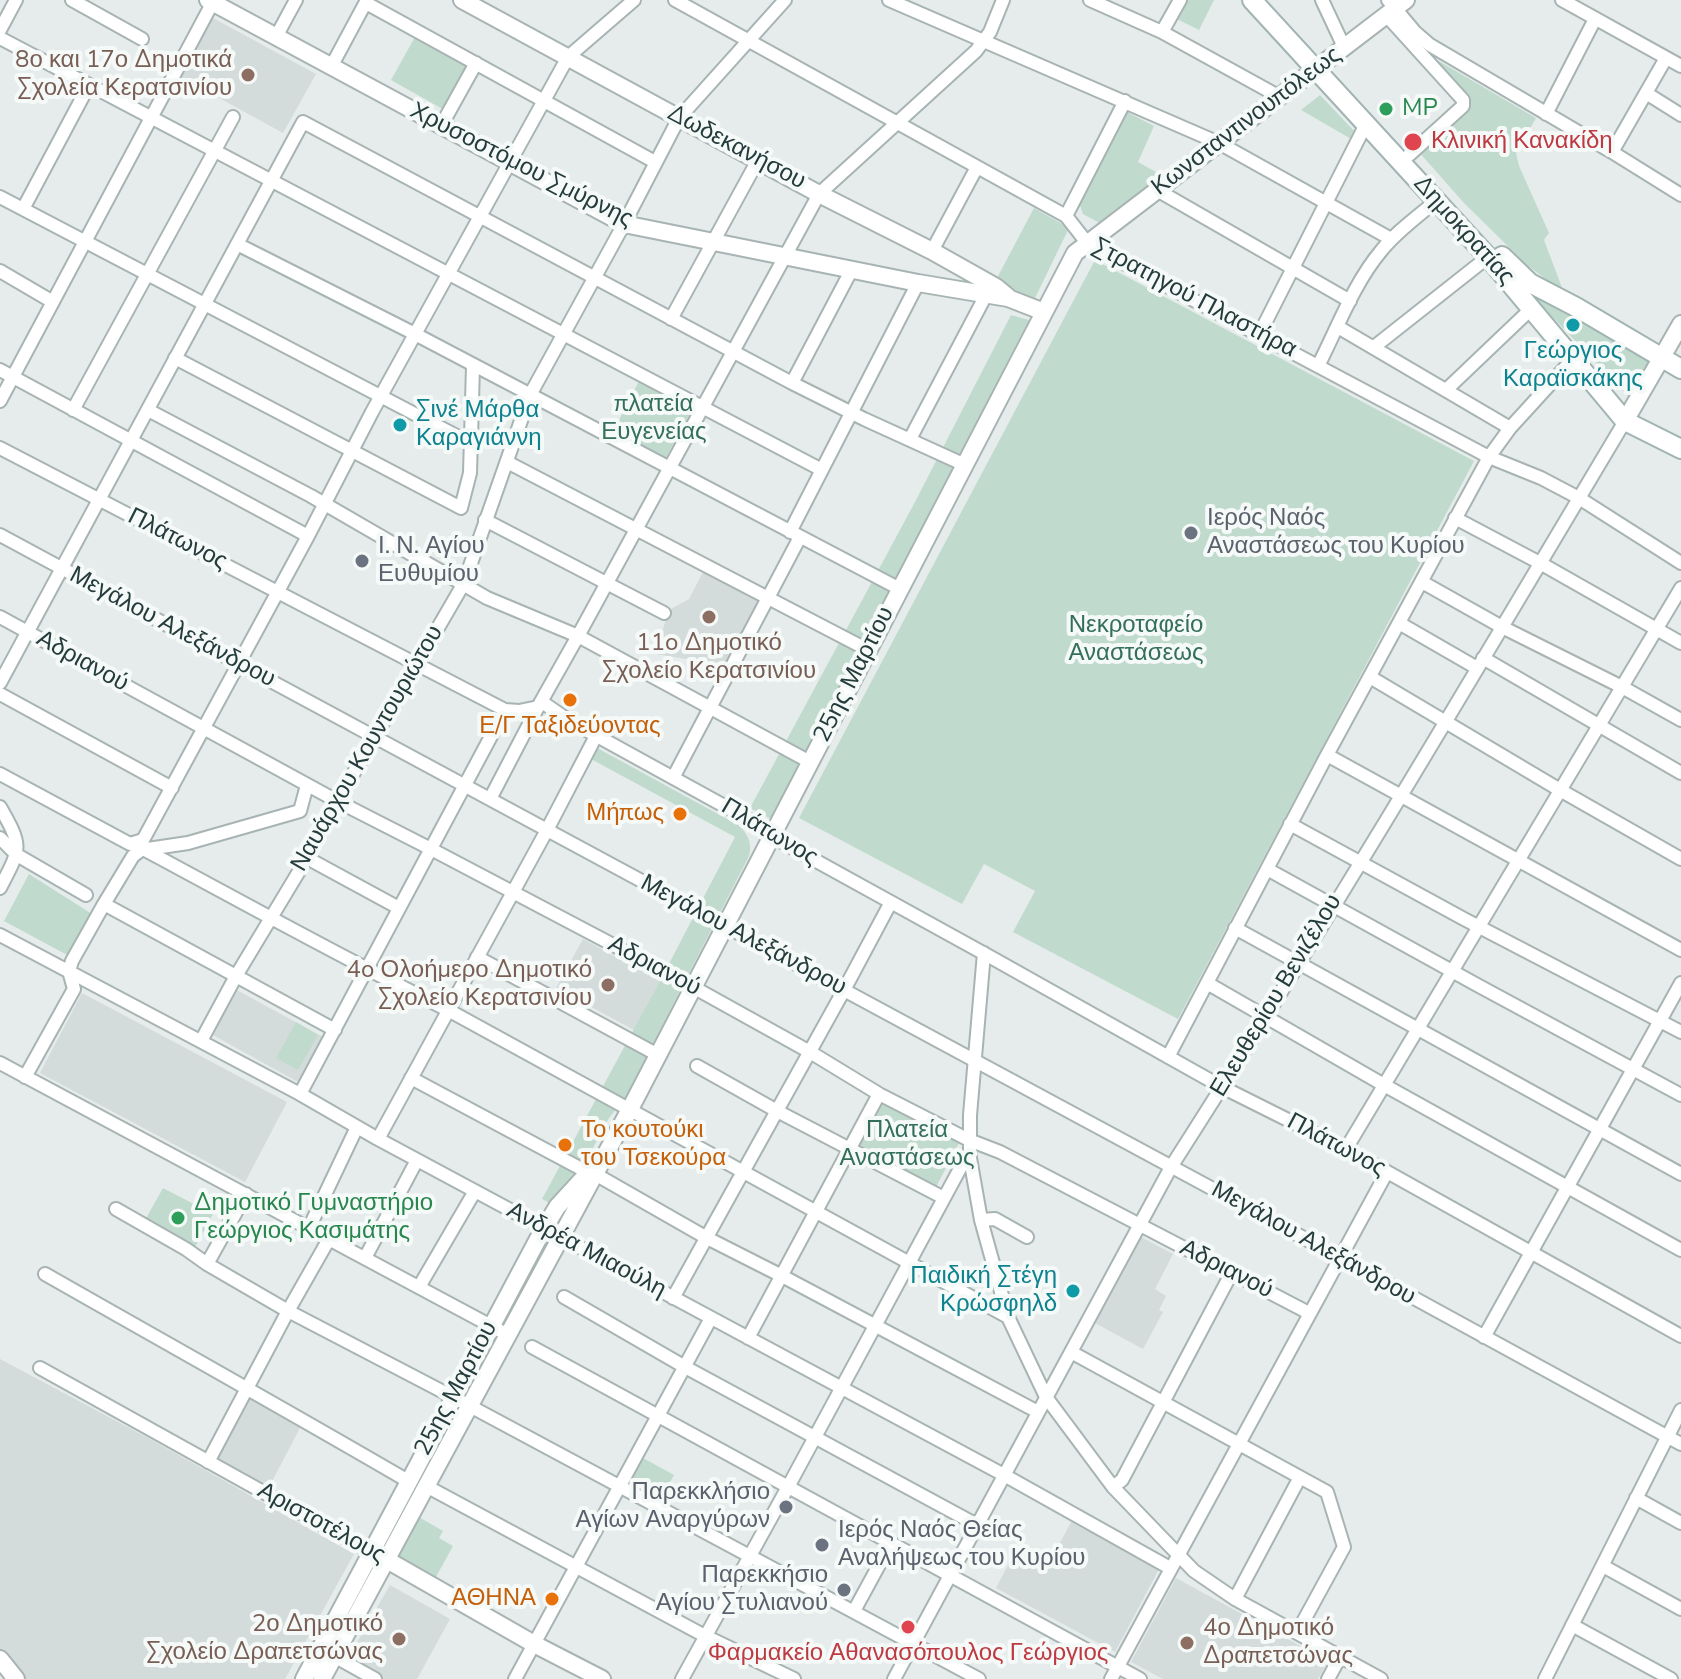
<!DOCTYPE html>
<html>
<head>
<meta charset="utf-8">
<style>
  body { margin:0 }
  canvas { display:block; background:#e5eceb }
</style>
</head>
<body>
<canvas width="1681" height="1679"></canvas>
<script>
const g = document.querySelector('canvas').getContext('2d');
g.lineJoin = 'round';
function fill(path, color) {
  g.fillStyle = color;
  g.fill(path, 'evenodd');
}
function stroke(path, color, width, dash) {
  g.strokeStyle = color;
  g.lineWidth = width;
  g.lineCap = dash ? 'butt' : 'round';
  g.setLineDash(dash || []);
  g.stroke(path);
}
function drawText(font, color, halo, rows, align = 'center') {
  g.font = font + ' "Nunito Sans",sans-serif';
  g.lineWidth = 8;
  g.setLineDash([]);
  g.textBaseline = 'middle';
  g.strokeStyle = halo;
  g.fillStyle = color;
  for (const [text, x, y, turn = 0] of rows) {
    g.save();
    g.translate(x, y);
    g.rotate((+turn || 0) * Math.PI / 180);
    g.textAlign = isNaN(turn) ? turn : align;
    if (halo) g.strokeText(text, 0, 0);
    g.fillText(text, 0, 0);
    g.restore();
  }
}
const built = new Path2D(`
  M213 18 316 74 283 133 181 77Z
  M703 572 758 601 725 665 655 654 669 610 689 599Z
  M583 939 660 981 634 1030 556 988Z
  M235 989 323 1037 298 1082 211 1034Z
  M82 993 287 1102 245 1182 40 1073Z
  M1139 1236 1173 1254 1155 1289 1166 1296 1159 1310 1163 1312 1143 1349 1093 1322Z
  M0 1359 150 1439 354 1554 285 1679H25L0 1653Z
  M248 1397 301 1426 268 1489 214 1459Z
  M1071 1522 1159 1569 1115 1652 996 1588 1018 1546 1050 1562Z
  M1176 1578 1328 1661 1318 1679H1163L1131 1662Z
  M390 1585 450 1619 417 1679H382L347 1660Z`);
const green = new Path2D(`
  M1187 0H1214L1199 30 1177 19Z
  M1401 24 1437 60 1536 118 1516 153 1519 166 1549 233 1544 240 1564 293 1527 265 1464 203 1418 151 1471 105 1398 27Z
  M416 35 471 65 446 111 391 80Z
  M1320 95 1356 133 1353 140 1301 110Z
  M1125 111 1154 126 1138 162 1172 181 1107 227 1083 214 1079 202Z
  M1034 208 1069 228 1035 298H1024L996 280Z
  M1095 260 1474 461 1178 1019 1013 932 1035 891 984 864 962 904 799 818Z
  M1513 276 1653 363 1631 399Z
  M1011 315 1029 320 774 817 769 818 750 808 915 502Z
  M640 379 694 406 665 459 613 432Z
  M597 748 740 826C749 837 752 843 749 856L625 1098 609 1118 587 1159 574 1178 550 1203 542 1199 660 981 735 837 591 759Z
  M29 874 92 914 69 956 4 921Z
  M296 1022 318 1035 298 1070 276 1058Z
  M879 1101 959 1143 935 1189 855 1147Z
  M163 1188 213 1214 194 1249 144 1222Z
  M643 1458 674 1475 660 1499 629 1482Z
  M417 1516 443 1531 439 1538 453 1546 436 1577 396 1556Z`);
const minor = new Path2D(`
  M72 0 142 39
  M675 0 1066 216 1088 244 1489 457 1541 478 1579 498 1681 563
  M889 0 1219 143 1391 239
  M1090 0 1162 32 1280 97
  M1322 0 1344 47
  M1388 0 1415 32 1430 45 1612 152 1681 195
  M1562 0 1681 66
  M366 3 655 162
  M1386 15 1463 100V106L1409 155
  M0 30 16 0
  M1162 32 1180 0
  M276 37 296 0
  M0 38 822 470
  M331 67 367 0
  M1646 93 1681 115
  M1546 114 1595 19
  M441 126 476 63
  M1612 152 1666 58
  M1157 190 1350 301
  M0 197 472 444
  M23 209 89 85
  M1066 216 1125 101
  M237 244 415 334 900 589
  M932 251 977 167
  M0 271 53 302
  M671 319 758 160
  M1338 327 1510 428
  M1259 335 1366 124
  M1374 347 1488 257
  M175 358 461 508 470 473 473 366
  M1318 366C1337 329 1354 283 1381 251 1396 232 1417 217 1436 201
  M0 370 308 536
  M792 383 852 269
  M1446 390 1531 309
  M0 401 214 0
  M73 410 233 117
  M148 410 311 496 487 598 578 636 810 762
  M910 439 986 295
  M0 448 505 710 519 711 538 707 578 636 819 194 976 51 990 32 1003 0
  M507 462 868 650
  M1455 518 1540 563 1681 643
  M485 520 664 613
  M790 532 918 283
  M0 535 1339 1257 1681 1444
  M1422 582 1502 627 1622 687 1681 720
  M0 617 337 801 431 849 693 987 810 1052 879 1094 969 1140 1000 1152 1309 1313
  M1399 623 1477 668
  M1483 658 1681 773
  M1370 677 1560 790 1681 859
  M0 683 303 122 792 383 864 419 965 465
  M0 694 172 788
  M542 702 568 720 757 824 771 836 994 959 1222 1087 1346 1149 1681 1336
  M1327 755 1681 950
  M0 774 130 844 143 840 308 536 372 412 568 57 634 0
  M673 778 800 537
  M490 799 538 707
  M0 807C23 847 21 848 0 888
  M1290 824 1464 919 1681 1032
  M0 838 17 855 86 895
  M145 850C246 904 346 960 448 1010L1008 1317
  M307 858 399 908
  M1267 869 1479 986 1681 1095
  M104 904 335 1030
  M1235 928 1681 1174
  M0 935 300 1094 378 1139 1004 1475 1170 1568
  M984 953 970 1115V1158L981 1220 1008 1317 1046 1397 1113 1487 1194 1571 1235 1599 1381 1679
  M477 957 658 1055
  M1207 983 1384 1085 1681 1250
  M201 1041 236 976 307 858 320 831 464 583 530 395 624 224 679 118 785 0
  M1168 1057 1327 755 1489 457 1510 428 1573 359
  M0 1063 508 1335
  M697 1066 777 1111 944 1198
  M25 1077 74 989 69 971 72 961 104 904 133 856 141 850 188 843 300 811 307 785
  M411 1078 589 1173
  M300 1094 505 710
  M378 1139 547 830 596 736
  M1346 1149 1681 588
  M595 1174 707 1238 782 1276 1038 1412
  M116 1209 186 1249 207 1264 288 1311 453 1397 979 1679
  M981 1220 995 1219 1027 1237
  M309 1228 357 1127
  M365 1258 417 1160
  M207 1264 246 1194
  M45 1274C166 1343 288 1411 408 1481
  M419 1287 475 1191
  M564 1297 685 1367 977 1525
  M673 1298 844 990 891 902
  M1484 1337 1681 983
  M748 1338 879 1094
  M532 1347 1140 1679
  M1071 1352 1327 1492 1344 1547 1297 1633
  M40 1368 371 1552
  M208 1462 288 1311 329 1239
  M426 1486 705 1636 794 1679
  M1113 1487 1122 1480 1231 1274
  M1636 1498 1681 1523
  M1603 1566 1681 1609
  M1235 1599 1300 1477
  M854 1611 891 1543
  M1572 1625 1671 1679
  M334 1656 375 1679
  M515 1679 711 1318
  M682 1679 788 1487 963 1163 970 1158
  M894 1679 1171 1167C1328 922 1476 671 1625 421
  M1111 1679 1387 1172
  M1328 1679 1340 1657
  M1545 1679 1681 1410`);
const tertiary = new Path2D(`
  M208 0 624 224 918 283 1008 298 1044 312
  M462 0 819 194 932 251 996 287 1008 297
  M1625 421 1681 324
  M380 1556 534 1644 602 1679
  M0 1659 16 1679
  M304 1679 538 1239 557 1207 589 1172
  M322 1679 629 1111 1075 253 1406 0`);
const secondary = new Path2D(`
  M1252 0 1488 257 1625 421 1681 449
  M1502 256 1530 283 1576 307 1681 369`);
const markers = [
  [248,75,8,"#8d6e63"],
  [1386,109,8,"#2e9e5b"],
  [1413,142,10,"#e0444e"],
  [1573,325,8,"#0f9aa8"],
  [400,425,8,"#0f9aa8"],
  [1191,533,8,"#6b7280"],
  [362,561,8,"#6b7280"],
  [709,617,8,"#8d6e63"],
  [570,700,8,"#e8710a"],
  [680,814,8,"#e8710a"],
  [608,985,8,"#8d6e63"],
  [565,1145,8,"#e8710a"],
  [178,1218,8,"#2e9e5b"],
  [1073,1291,8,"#0f9aa8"],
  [786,1507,8,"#6b7280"],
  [822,1545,8,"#6b7280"],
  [844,1590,8,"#6b7280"],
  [552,1599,8,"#e8710a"],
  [908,1627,8,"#e0444e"],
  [399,1639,8,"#8d6e63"],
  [1187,1643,8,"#8d6e63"]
];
const educationNames = [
  ["8ο και 17ο Δημοτικά",232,61],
  ["Σχολεία Κερατσινίου",232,89],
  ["11o Δημοτικό",709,644,"center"],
  ["Σχολείο Κερατσινίου",709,672,"center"],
  ["4o Ολοήμερο Δημοτικό",592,971],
  ["Σχολείο Κερατσινίου",592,999],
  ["2ο Δημοτικό",383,1625],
  ["Σχολείο Δραπετσώνας",383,1653],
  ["4ο Δημοτικό",1203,1629,"left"],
  ["Δραπετσώνας",1203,1657,"left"]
];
const leisureNames = [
  ["MP",1402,109],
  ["Δημοτικό Γυμναστήριο",194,1204],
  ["Γεώργιος Κασιμάτης",194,1232]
];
const streetNames = [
  ["Κωνσταντινουπόλεως",1247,122,-37],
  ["Δωδεκανήσου",736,148,28],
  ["Χρυσοστόμου Σμύρνης",521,166,27],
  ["Δημοκρατίας",1463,231,48],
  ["Στρατηγού Πλαστήρα",1194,299,28],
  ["Πλάτωνος",177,540,27],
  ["Μεγάλου Αλεξάνδρου",172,628,28],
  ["Αδριανού",82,662,29],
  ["25ης Μαρτίου",855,675,-63],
  ["Ναυάρχου Κουντουριώτου",368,749,-60],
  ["Πλάτωνος",769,833,31],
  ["Μεγάλου Αλεξάνδρου",743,936,28],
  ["Αδριανού",654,967,28],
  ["Ελευθερίου Βενιζέλου",1277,996,-59],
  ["Πλάτωνος",1336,1146,28],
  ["Μεγάλου Αλεξάνδρου",1313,1244,29],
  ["Ανδρέα Μιαούλη",586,1251,28],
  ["Αδριανού",1226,1270,27],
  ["25ης Μαρτίου",457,1389,-62],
  ["Αριστοτέλους",321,1524,29]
];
const healthNames = [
  ["Κλινική Κανακίδη",1431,142],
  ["Φαρμακείο Αθανασόπουλος Γεώργιος",908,1654,"center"]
];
const cultureNames = [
  ["Γεώργιος",1573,352],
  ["Καραϊσκάκης",1573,380],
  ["Σινέ Μάρθα",416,411,"left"],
  ["Καραγιάννη",416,439,"left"],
  ["Παιδική Στέγη",1057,1277,"right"],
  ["Κρώσφηλδ",1057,1305,"right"]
];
const parkNames = [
  ["πλατεία",654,405],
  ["Ευγενείας",654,433],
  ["Νεκροταφείο",1136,626],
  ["Αναστάσεως",1136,654],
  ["Πλατεία",907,1131],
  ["Αναστάσεως",907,1159]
];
const worshipNames = [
  ["Ιερός Ναός",1207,519],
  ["Αναστάσεως του Κυρίου",1207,547],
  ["Ι. Ν. Αγίου",378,547],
  ["Ευθυμίου",378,575],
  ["Παρεκκλήσιο",770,1493,"right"],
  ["Αγίων Αναργύρων",770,1521,"right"],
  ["Ιερός Ναός Θείας",838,1531],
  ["Αναλήψεως του Κυρίου",838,1559],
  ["Παρεκκήσιο",828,1576,"right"],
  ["Αγίου Στυλιανού",828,1604,"right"]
];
const foodNames = [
  ["Ε/Γ Ταξιδεύοντας",570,727,"center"],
  ["Μήπως",664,814],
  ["Το κουτούκι",581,1131,"left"],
  ["του Τσεκούρα",581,1159,"left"],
  ["ΑΘΗΝΑ",536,1599]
];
fill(built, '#d3dcda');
fill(green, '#c0dbce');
stroke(minor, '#a8b4b3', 16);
stroke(tertiary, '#a8b4b3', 20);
stroke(secondary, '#a1b4b2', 22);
stroke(minor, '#fff', 12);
stroke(tertiary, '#fff', 16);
stroke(secondary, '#fff', 18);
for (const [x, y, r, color] of markers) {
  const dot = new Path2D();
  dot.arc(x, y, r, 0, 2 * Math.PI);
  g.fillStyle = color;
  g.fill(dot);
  stroke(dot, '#f5f9f8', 3);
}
drawText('24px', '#785e54', '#f5f9f8', educationNames, 'right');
drawText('24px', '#27864d', '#f5f9f8', leisureNames, 'left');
drawText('24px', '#253c3c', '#f5f9f8', streetNames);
drawText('24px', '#be3a42', '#f5f9f8', healthNames, 'left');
drawText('24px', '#0d838f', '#f5f9f8', cultureNames);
drawText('24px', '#346f5a', '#f5f9f8', parkNames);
drawText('24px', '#5b616d', '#f5f9f8', worshipNames, 'left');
drawText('24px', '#c56008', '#f5f9f8', foodNames, 'right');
</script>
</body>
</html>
